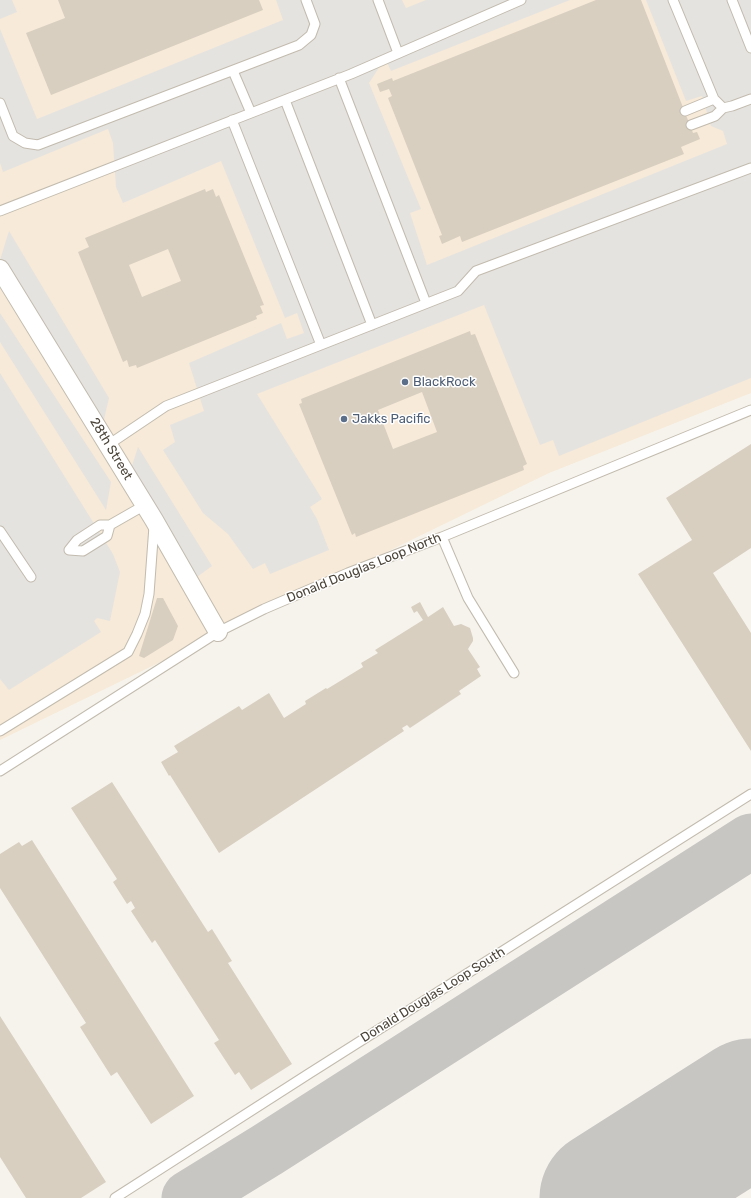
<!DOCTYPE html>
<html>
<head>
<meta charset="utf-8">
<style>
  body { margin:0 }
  canvas { display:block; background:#f6f3ec }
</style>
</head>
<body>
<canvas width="751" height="1198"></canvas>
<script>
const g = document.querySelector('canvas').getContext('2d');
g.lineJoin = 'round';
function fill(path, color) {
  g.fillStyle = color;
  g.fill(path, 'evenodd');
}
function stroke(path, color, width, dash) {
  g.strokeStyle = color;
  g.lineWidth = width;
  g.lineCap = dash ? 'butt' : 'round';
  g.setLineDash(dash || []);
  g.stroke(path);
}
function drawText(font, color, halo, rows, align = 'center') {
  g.font = font + ' Rubik,sans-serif';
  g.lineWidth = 3;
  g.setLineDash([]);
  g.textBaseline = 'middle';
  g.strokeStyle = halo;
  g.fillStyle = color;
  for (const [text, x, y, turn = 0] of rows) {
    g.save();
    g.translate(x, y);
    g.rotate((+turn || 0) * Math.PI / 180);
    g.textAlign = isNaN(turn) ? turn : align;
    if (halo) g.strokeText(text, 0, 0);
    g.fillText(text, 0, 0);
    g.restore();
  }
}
const commercial = new Path2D(`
  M0 0H751V393L549 473 0 740Z`);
const parking = new Path2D(`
  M0 0H12L17 12 0 19Z
  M276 0H402L406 8 426 0H570L391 71 386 60H384L369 83 421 209 410 213 427 265 727 144 723 131 711 126 702 96 686 101 646 0H751V378L559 456 553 440 540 445 484 305 257 394 322 499 310 507 317 519 329 550 270 574 265 563 253 569 228 534 203 513 163 450 175 442 170 425 204 411 189 363 281 323 287 339 304 333 297 313 285 318 221 161 123 203 116 187 113 143 108 129 3 172 0 163V29L37 119 283 20Z
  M9 231 109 398 102 428 0 260Z
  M0 313 111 482 106 510 0 342Z
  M0 373 113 554 120 572 110 621 97 618 94 621 101 632 9 690 0 679Z
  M138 447 212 566 197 577 130 472Z`);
const taxiway = new Path2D(`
  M189 1198 267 1150 751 841`);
const runway = new Path2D(`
  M608 1198 751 1107`);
const building = new Path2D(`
  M58 0H259L263 10 51 95 26 33 65 18Z
  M596 0H641L693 133 697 132 700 139 681 147 684 154 462 242 460 236 442 244 439 236 442 235 388 98 392 96 389 89 380 92 377 84 392 78 393 81Z
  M205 189 206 192 213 189 216 197 219 195 264 305 260 306 263 313 256 316 257 319 137 368 136 365 129 367 127 360 123 362 78 252 89 247 85 238ZM168 249 181 281 142 297 129 265Z
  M470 331 471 335 475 334 527 464 523 466 524 470 356 537 355 533 352 535 299 404 302 403 301 399ZM422 392 437 432 393 449 378 410Z
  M751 444V548L713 573 751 633V751L638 574 692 540 666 498Z
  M157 598H163L178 626 173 640 144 658 139 656Z
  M420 602 428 617 443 607 454 626 461 624 470 628 473 638V641L468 649 480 667 477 669 481 676 459 691 461 694 410 728 407 725 402 728 404 731 219 853 170 775 169 776 161 762 178 752 174 746 239 706 242 710 269 693 284 718 306 704 305 701 326 688 327 689 363 667 361 663 378 653 375 650 423 620 417 611 414 613 411 607Z
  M112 782 208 932 212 929 232 961 228 963 292 1064 251 1090 239 1072 235 1075 214 1043 219 1040 155 940 152 943 131 911 135 908 131 901 127 904 113 882 117 879 71 808Z
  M32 840 194 1096 151 1124 117 1072 111 1076 80 1027 86 1023 0 888V854L19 842 22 846Z
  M0 1016 106 1182 81 1198H26L0 1157Z`);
const lane = new Path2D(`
  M378 0 398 53
  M673 0 714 99 723 108 732 106 751 99
  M732 0 751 48
  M233 71 251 113
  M339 78 426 303
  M285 100 372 325
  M0 103 13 136 25 143 38 145 299 45 311 35 315 24 306 0
  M685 111 714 99
  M232 120 321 345
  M691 125 715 116 723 108
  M0 211 351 74 521 0
  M108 445 166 406 458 291 476 271 751 168
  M0 531 31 577
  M442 537 468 598 514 673
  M69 550 77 540 100 525H110L145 505
  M69 550 83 551 107 536 110 525
  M0 731 128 652 137 634 145 614 149 594 154 526
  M0 771 218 632 264 609 348 573 442 537 751 410
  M115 1198 310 1073 751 794`);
const street = new Path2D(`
  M0 269 154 520 218 632`);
const markers = [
  [405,382,4,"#5c6f8a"],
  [344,419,4,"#5c6f8a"]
];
const serviceNames = [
  ["BlackRock",413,382],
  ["Jakks Pacific",352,419]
];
const streetNames = [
  ["28th Street",111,449,59],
  ["Donald Douglas Loop North",364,568,-22],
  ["Donald Douglas Loop South",433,995,-32]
];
fill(commercial, '#f7ead8');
fill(parking, '#e5e3e0');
stroke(taxiway, '#c8c6c3', 55);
stroke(runway, '#c8c6c3', 137);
fill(building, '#d8cfc1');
stroke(lane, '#c2bbae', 11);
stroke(street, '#c2bbae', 20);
stroke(lane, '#fff', 9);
stroke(street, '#fff', 18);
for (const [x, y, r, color] of markers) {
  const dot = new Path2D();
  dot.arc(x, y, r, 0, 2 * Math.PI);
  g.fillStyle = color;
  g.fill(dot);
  stroke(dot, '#fff', 1.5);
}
drawText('13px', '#4e5e75', '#fff', serviceNames, 'left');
drawText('13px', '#4b4439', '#fff', streetNames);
</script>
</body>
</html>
